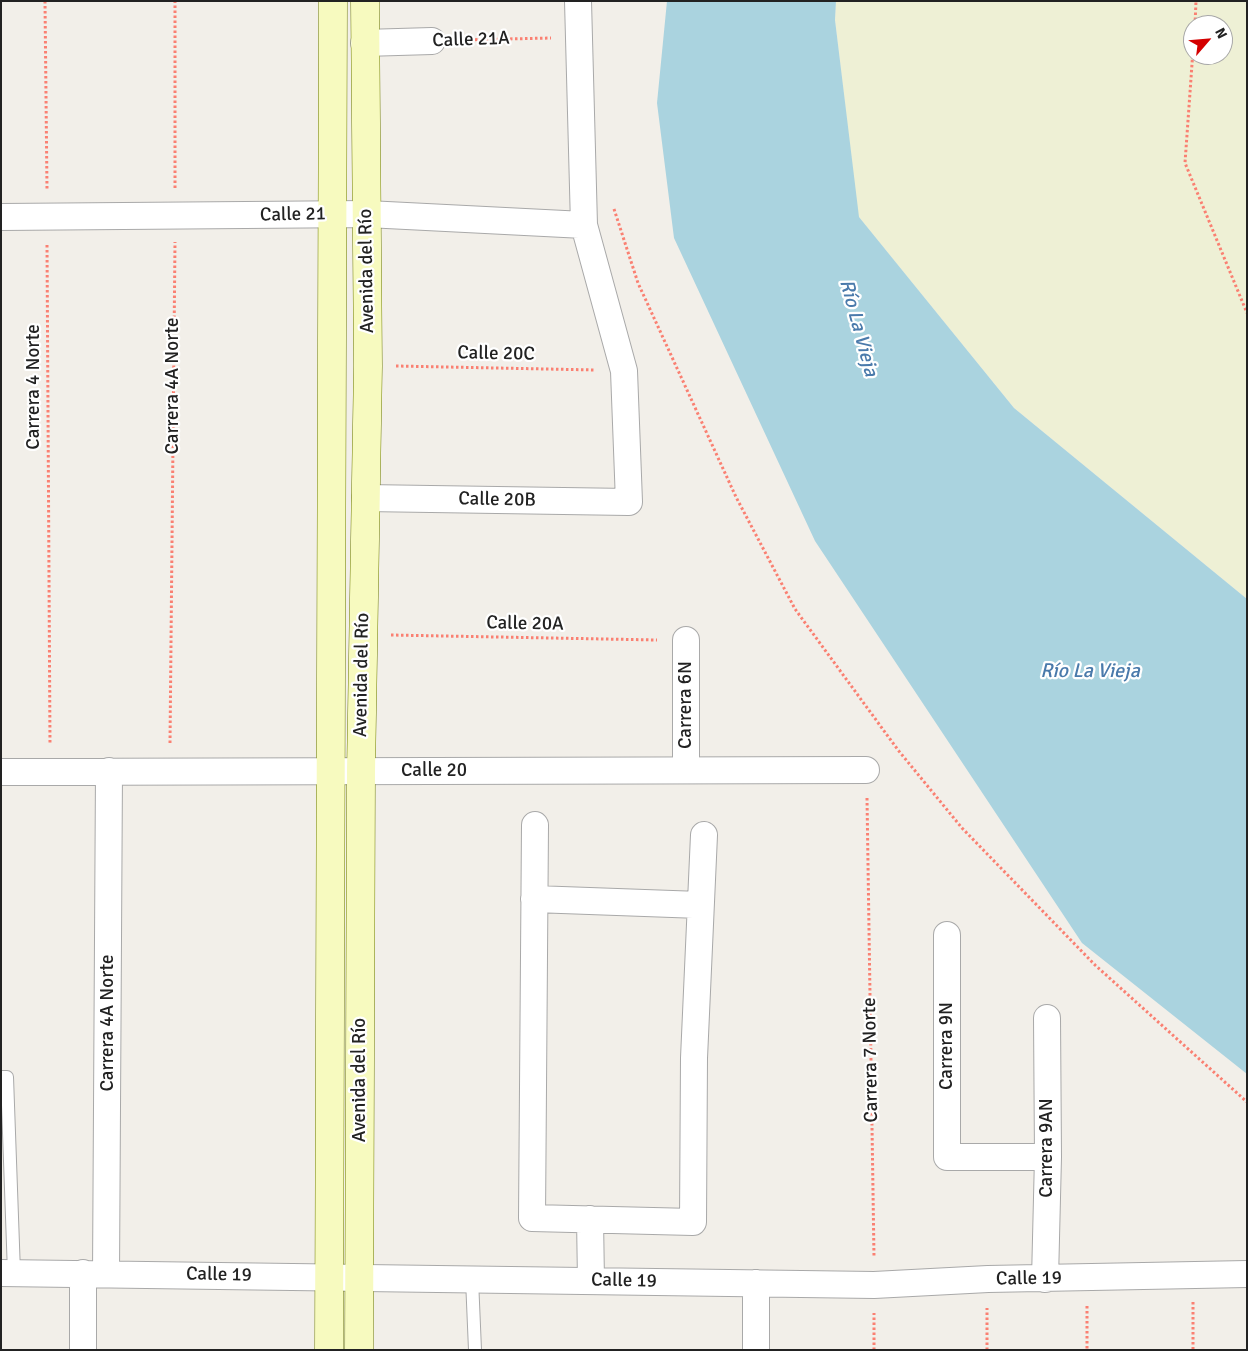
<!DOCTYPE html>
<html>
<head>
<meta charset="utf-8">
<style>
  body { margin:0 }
  #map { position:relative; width:1248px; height:1351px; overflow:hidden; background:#f2efe9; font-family:Signika,sans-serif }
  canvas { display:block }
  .frame { position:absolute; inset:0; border:2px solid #222; pointer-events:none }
  .north { position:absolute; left:1183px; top:15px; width:50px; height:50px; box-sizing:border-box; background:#fff; border:1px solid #a7a7a7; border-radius:50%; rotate:63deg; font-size:14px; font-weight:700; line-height:20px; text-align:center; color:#222 }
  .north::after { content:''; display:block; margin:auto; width:18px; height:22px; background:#d40000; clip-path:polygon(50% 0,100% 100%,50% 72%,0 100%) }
</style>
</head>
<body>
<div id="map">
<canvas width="1248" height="1351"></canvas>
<div class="frame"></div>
<div class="north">N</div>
</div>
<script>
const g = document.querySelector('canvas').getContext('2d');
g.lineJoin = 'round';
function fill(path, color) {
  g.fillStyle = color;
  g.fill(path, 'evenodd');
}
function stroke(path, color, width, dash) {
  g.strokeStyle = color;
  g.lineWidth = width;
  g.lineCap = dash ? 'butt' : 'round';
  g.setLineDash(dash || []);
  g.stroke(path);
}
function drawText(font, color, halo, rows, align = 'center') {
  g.font = font + ' Signika,sans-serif';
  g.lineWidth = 4.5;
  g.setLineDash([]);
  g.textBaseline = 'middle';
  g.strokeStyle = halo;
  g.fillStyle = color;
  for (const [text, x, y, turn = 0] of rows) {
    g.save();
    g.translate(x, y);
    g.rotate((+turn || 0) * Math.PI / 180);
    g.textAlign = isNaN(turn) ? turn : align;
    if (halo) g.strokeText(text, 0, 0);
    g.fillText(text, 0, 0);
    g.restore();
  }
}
const farmland = new Path2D(`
  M836 1H1247V599L1014 408 858 216 835 20ZM1193 25H1223V55H1193Z`);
const water = new Path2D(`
  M667 1H836L835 20 859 217 1014 408 1247 599V1074L1082 943 815 541 674 238 657 103Z`);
const path = new Path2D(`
  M45 1 47 189
  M1195 25 1196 1
  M460 40 551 38
  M1193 50 1185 163 1247 313
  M175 188V1
  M614 209 638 283 736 497 795 609 898 750 962 828 1095 965 1247 1102
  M47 245 50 744
  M396 366 595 370
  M391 635 657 640
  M170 743 175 242
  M867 798 874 1257
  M1193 1302V1350
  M1087 1306V1350
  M874 1350V1313
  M987 1350V1308`);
const lane = new Path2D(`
  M1 1077H7L14 1273
  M472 1279 475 1350`);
const street = new Path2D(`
  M364 43 432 41
  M1 217 367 214 584 225
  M365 498 629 502 624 371 584 225 578 1
  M686 640V770
  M1 772 866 770
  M535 825 532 1218 693 1222 694 1058 704 835
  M534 899 700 905
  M947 935V1157H1048
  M590 1219 591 1281
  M1 1273 874 1285 988 1279 1247 1274
  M106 1274 109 771
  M1045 1279 1048 1157 1047 1018
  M83 1350V1273
  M756 1350V1283`);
const secondary = new Path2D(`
  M329 1350 333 1
  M359 1350 361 771 368 366 365 1`);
const streetNames = [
  ["Calle 21A",471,40,-2],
  ["Calle 21",293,215,-1],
  ["Avenida del Río",367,271,-91],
  ["Calle 20C",496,354,1],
  ["Carrera 4A Norte",173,386,-90],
  ["Carrera 4 Norte",34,387,-90],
  ["Calle 20B",497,500,1],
  ["Calle 20A",525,624,1],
  ["Avenida del Río",362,675,-89],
  ["Carrera 6N",686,705,-90],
  ["Calle 20",434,771],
  ["Carrera 4A Norte",108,1023,-90],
  ["Carrera 9N",947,1046,-90],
  ["Carrera 7 Norte",871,1060,-91],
  ["Avenida del Río",360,1080,-90],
  ["Carrera 9AN",1047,1148,-90],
  ["Calle 19",219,1275,1],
  ["Calle 19",1029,1279,-1],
  ["Calle 19",624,1281,1]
];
const waterNames = [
  ["Río La Vieja",858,328,75],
  ["Río La Vieja",1090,672]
];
fill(farmland, '#eef0d5');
fill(water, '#aad3df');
stroke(lane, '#a9a9a9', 14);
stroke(street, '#a9a9a9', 28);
stroke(secondary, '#707d05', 29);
stroke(path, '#fa8072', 3, [2.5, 2.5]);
stroke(lane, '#fff', 12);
stroke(street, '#fff', 26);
stroke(secondary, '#f7fabf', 28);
drawText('19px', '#222', '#fff', streetNames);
drawText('italic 20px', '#4a7aab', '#fff', waterNames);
</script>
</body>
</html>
